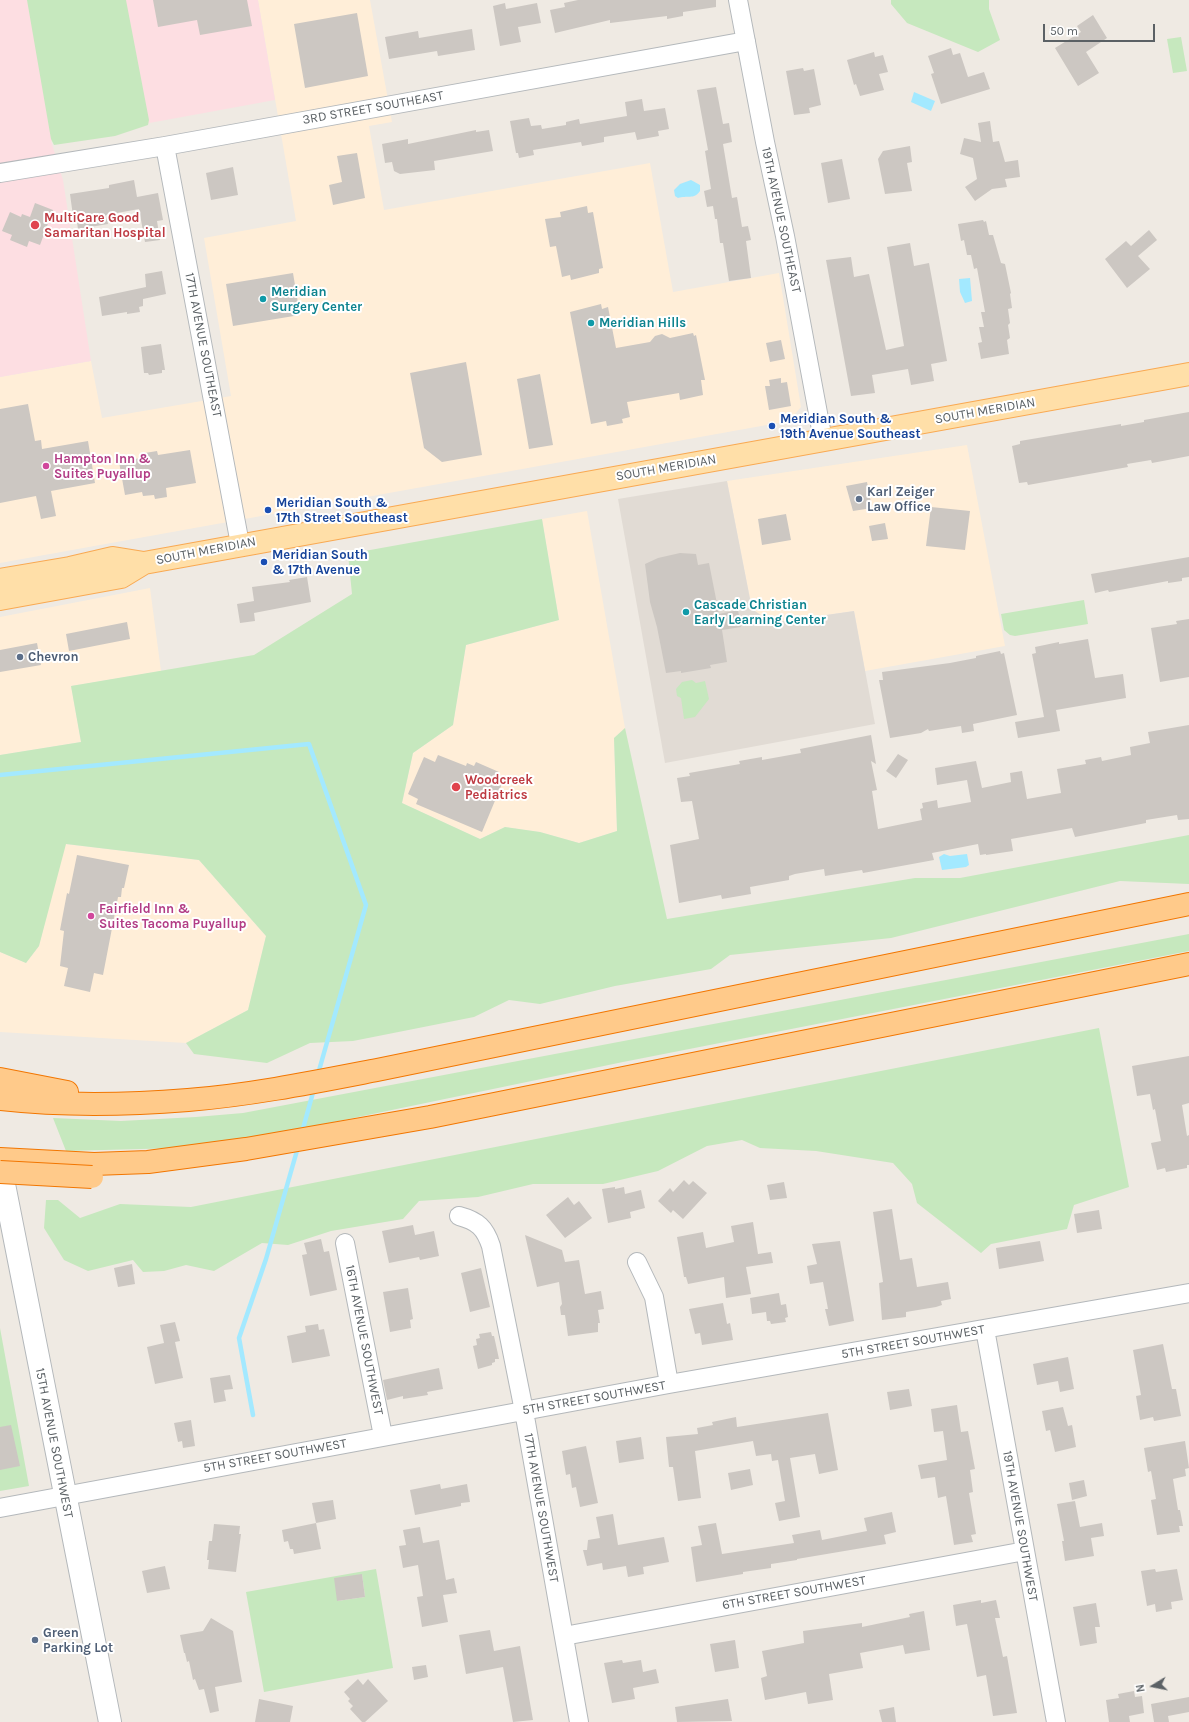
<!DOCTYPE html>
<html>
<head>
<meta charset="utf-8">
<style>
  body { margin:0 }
  #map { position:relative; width:1189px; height:1722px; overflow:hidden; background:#efeae3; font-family:Karla,sans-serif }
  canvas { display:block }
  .north { position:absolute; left:1133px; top:1666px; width:40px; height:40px; -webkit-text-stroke:3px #fff; paint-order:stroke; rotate:260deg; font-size:11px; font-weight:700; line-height:16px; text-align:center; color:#5b6165 }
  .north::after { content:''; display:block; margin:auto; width:14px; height:18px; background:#5b6165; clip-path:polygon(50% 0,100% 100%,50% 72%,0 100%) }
  .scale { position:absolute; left:1043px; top:24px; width:112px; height:18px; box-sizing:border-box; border:2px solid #5b6165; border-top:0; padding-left:5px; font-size:12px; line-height:14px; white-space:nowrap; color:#5b6165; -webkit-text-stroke:3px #fff; paint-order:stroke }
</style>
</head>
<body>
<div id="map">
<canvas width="1189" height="1722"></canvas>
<div class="north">N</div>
<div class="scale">50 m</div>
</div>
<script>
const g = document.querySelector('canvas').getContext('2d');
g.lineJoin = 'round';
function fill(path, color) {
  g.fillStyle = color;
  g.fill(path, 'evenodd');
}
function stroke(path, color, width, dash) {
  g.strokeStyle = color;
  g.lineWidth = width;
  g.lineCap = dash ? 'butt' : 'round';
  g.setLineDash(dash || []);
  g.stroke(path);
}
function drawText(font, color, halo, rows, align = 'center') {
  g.font = font + ' Karla,sans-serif';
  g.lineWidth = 4;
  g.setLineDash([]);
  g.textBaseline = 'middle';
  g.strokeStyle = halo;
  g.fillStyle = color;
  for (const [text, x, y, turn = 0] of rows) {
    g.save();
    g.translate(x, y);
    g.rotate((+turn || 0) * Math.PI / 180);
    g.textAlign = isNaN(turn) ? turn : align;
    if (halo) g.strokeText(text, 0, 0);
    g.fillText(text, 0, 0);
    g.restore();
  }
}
const commercial = new Path2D(`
  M258 0H370L392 122 369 126 384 210 650 163 673 292 779 273 801 407 789 421 0 563V377L91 361 102 418 231 396 204 238 296 221Z
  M967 445 1005 646 865 671 854 611 777 622 765 618 752 609 727 481Z
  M587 511 625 728 614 738 617 831 579 843 540 832 505 827 480 839 402 803 413 753 453 725 466 645 559 620 542 519Z
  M150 588 161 671 71 686 81 742 0 755V617Z
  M65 844 199 860 266 936 248 1010 186 1043 0 1032V952L26 963 39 946Z`);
const education = new Path2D(`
  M727 481 752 609 765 618 777 622 854 611 875 724 665 763 618 499Z`);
const medical = new Path2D(`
  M0 0H258L275 100 51 141 63 180 91 361 0 377Z`);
const green = new Path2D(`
  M27 0H126L149 120 148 125 115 136 54 145 51 139Z
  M891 0H989V9L1000 40 978 52 907 23 891 4Z
  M1181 37 1187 71 1173 73 1167 39Z
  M542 519 559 620 466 645 453 725 413 753 402 803 480 839 505 827 540 832 579 843 617 831 614 738 625 728 667 919 915 878H960L1189 835V884L1120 881 891 938 730 955 711 969 615 986 540 1004 509 1000 474 1017 353 1041 310 1043 267 1063 194 1054 186 1043 248 1010 266 936 199 860 66 844 39 946 26 963 0 952V755L81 742 71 686 254 655 352 594 348 554Z
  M1084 600 1088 624 1015 636 1010 635 1004 630 1001 614Z
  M692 680 696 683 705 681 709 699 695 717 684 719 681 698 677 696 676 689 682 682Z
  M1189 934V951L623 1062 286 1132 179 1148 66 1151 53 1118 121 1121 196 1117 243 1113Z
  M1099 1028 1129 1187 1074 1205 1067 1229 991 1244 981 1253 917 1203 912 1184 893 1163 816 1151 760 1148 742 1140 707 1146 658 1171 603 1184H533L478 1197 419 1201 403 1219 331 1231 288 1245 262 1243 214 1271 186 1265 164 1271 143 1272 133 1260 88 1271 64 1260 44 1228 46 1200H58L80 1218 120 1204 191 1207Z
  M0 1328 29 1486 0 1491Z
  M376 1569 393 1668 264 1692 246 1592ZM362 1574 365 1597 337 1601Z`);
const water = new Path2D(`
  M914 92 935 101 931 111 911 102Z
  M691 180 700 185V191C694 200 687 195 678 198L675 196 674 190 680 184Z
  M970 278 972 301 965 303 960 292 959 279Z
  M944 854 950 856 967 854 969 865 966 867 942 870 939 857Z`);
const stream = new Path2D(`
  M0 775 309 744 366 905 318 1074
  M302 1132 314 1089
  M253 1415 239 1338 266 1259 298 1147`);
const building = new Path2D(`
  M153 0H247L252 26 200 35 197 20 158 27Z
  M578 0H716V7L683 12V16L667 19V16L610 23V20L555 33 550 10 565 7 564 3Z
  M505 3 506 9 537 3 541 23 518 27 521 42 500 46 493 6Z
  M357 13 368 76 305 88 294 24Z
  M1093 15 1107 38 1086 52 1099 73 1078 86 1055 48 1081 32 1077 26Z
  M472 29 475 50 438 56 437 51 389 59 385 37 418 31 419 38Z
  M951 48 953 55 960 53 968 77 984 72 990 89 941 104 931 74 934 73 928 56Z
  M874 52 875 57 883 55 888 72 879 74 884 90 860 96 856 84 854 85 847 60Z
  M803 68 804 71 814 69 821 105 809 108 810 113 794 115 786 71Z
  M716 87 723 124 729 123 732 142 723 144 732 198 737 197 742 227 748 226 751 240 746 241 751 278 729 281 723 243H720L717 219H715L713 206 707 207 704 191 711 189 705 151 708 150 697 90Z
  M642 99 644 111 665 108 669 129 658 131 659 136 637 140 635 132 604 137V142L582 146 581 142 533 150 534 155 519 158 518 153H516L510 121 529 118 531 126 541 125 542 129 566 125V122L579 119 580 124 627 116 625 102Z
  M990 121 993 142 999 141 1005 162 1018 160 1020 177 1005 179 1007 187 992 189 975 201 965 187 977 179 973 158 960 154 964 138 981 142 978 123Z
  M476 130V132L489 130 493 151 434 161 435 170 400 174 394 171 392 162 385 163 382 144 408 139V144Z
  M910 146 912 162 907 163 912 191 885 194 878 159 883 151Z
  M357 153 365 198 333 205 329 185 342 182 337 156Z
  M842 159 850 199 828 203 821 163Z
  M233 167 238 195 211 200 206 173Z
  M134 180 137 197 158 193 163 220 157 221 160 240 145 242 139 209 106 215 108 224 78 229 76 215 73 216 70 194 109 188V185Z
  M35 203 53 210 40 245 29 241 27 247 10 240 12 235 2 231 10 212 21 217 22 214 30 217Z
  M587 206 588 213 593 212 603 268 599 269V273L571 280 570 275 562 277 556 246 550 247 545 219 561 217 560 212Z
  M983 220 984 222 986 221 989 235H993L1001 263 1005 264 1011 293 1010 294 1012 308 1008 309 1010 323 1008 325 1010 338 1007 340 1009 354 981 359 978 343 982 342 979 327H984L981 312H985L977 268 974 269 971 255H967L964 240 961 241 958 224Z
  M1149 230 1157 240 1138 256 1150 269 1127 288 1105 259 1126 241 1131 246Z
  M910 243 914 266 929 263 947 361 931 364 934 381 911 385 908 369 872 375 875 393 851 396 826 260 851 257 854 277 869 274 886 350 904 346 887 247Z
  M162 271 166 294 143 299V306L139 307 140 312 127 314V312L102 316 99 297 146 287 145 274Z
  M293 273 300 315 233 326 226 284Z
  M601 304 602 309 608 307 616 348 650 342 655 336 662 334 670 338 693 333 694 336 696 335 705 380H701L703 395 680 400 679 393 627 402 630 417 622 419 623 423 607 426 606 421 591 424 570 312Z
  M781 340 785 359 770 362 766 343Z
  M161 344 165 370H162V373L149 375 148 373H144L141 347Z
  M466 362 482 455 442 462 424 448 410 373Z
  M540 374 553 445 529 449 517 379Z
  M781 378V383L787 382 791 406 769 410 765 386H770L769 380Z
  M28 404 35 441 41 440 42 449 88 441 95 483 51 491 56 516 41 519 36 496 0 503V409Z
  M1189 412V456L1152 463 1151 460 1127 464 1128 467 1028 485 1027 482 1019 483 1012 446 1020 444V441L1121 424V426L1144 422V420Z
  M190 450 196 483 166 488 167 497 155 499 154 495 143 496 142 492 125 495 119 462 146 457 145 453 157 451 158 455Z
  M867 482 872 508 853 511 846 486Z
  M931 507 970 511 965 550 926 546Z
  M786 514 791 540 762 545 758 519Z
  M885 523 888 539 872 541 869 526Z
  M680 553 696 554 698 565 709 563 719 614 738 610 741 627 722 630 727 662 710 665 711 668 681 673V671L666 673 657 627 650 602 645 564 658 558Z
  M1189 557V577L1182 578V581L1168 583V581L1109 592 1108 590 1095 593 1091 574Z
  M307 577 311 602 254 613 255 621 240 623 237 604 254 601 252 587 290 582 289 580Z
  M1189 619V677L1160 682 1151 628 1177 624 1176 621Z
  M127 622 130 639 69 651 66 634Z
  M1088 639 1095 678 1123 674 1126 698 1056 710 1060 731 1018 738 1015 722 1044 717 1032 654 1036 653 1035 647 1059 642V644Z
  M37 643 41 665 0 672V650Z
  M1000 651 1001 654 1004 653 1017 715 973 724 974 731 962 733 961 726 929 731 928 729 921 733 890 738 879 680H883L882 672 950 663 976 658V656Z
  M1189 725V819L1178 820 1177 815 1146 820V823L1075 837 1072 828 1039 834 1011 839 1013 851 986 855V854L980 855 978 844 932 853 934 860 863 873 862 870 825 876 824 869 795 874 789 876V880L750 887 751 894 722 899 721 895 679 903 670 845 699 839 692 801 681 802 677 778 690 776 689 773 740 764 739 761 762 757V760L801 753 800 749 871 735 876 764 871 761 877 790 872 791 878 829 922 820 920 809 923 808 922 803 937 800 938 808 971 802 967 780 937 785 935 768 976 761 982 788 1011 782 1010 773 1022 771 1027 799 1061 793 1057 769 1086 764 1085 760 1101 757 1102 761 1131 755 1130 747 1150 743 1148 732Z
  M898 754 908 760 896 778 886 771Z
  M438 755 466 766 467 763 474 766 476 762 499 772 497 776 504 779 482 832 416 804 418 799 408 794 424 757 435 762Z
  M77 855 129 865 124 888H122L121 897H118L103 975 94 973 90 992 64 986 68 968 60 966 64 931 60 930 67 893 69 894Z
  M1189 1056V1103L1182 1105 1187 1136 1189 1135V1165H1187V1168L1166 1172 1165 1168 1157 1170 1151 1143 1161 1141 1155 1109 1153 1110 1150 1094 1137 1096 1132 1066Z
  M684 1180 689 1185 693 1181 707 1193 683 1219 673 1210 671 1213 658 1201 670 1188 673 1192Z
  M784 1182 787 1198 770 1200 767 1185Z
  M615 1187V1189L624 1187 625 1194 641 1190 645 1208 630 1212 631 1218 608 1223 602 1189Z
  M568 1197 574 1205 579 1201 592 1218 565 1238 546 1215Z
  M892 1209 900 1260 912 1258 917 1287 948 1282 951 1299 941 1301 942 1305 936 1307 906 1312V1317L882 1320 879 1283 883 1282 873 1212Z
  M1099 1210 1102 1229 1077 1233 1074 1214Z
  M753 1222 758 1254 771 1252 773 1263 746 1267 751 1294 726 1298 724 1277 688 1284 686 1277H684L677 1237 703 1232 706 1248 734 1242 731 1226Z
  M413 1225 415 1235 434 1231 439 1256 420 1260 419 1257 389 1263 382 1231Z
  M525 1235 562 1250 565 1262 579 1260 585 1294 601 1291 604 1309 598 1310 600 1323H598V1332L568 1336 565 1315H561L560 1307 562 1304 559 1282 537 1287Z
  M321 1239 324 1252 329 1251 337 1290 310 1296 302 1255 307 1254 304 1243Z
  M840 1241 854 1321 829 1326 825 1309H828L823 1282 810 1284 807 1266 817 1264 812 1244Z
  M1040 1241 1044 1261 999 1269 996 1248Z
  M132 1264 135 1284 118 1287 114 1268Z
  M481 1268 490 1307 470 1312 461 1273Z
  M408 1288 413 1319 410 1320 411 1328 390 1332 383 1292Z
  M779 1293 781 1305 786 1304 788 1317 785 1318 786 1322 771 1324 770 1321H767L766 1312 752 1314 750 1298Z
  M723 1303 727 1324 730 1323 733 1340 702 1345 700 1333 695 1334 689 1309Z
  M175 1322 180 1341 175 1342 183 1378 155 1384 147 1347 164 1343 160 1325Z
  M318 1324 319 1330 324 1329 330 1356 292 1363 287 1336 306 1332 305 1326Z
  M491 1332 492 1336H494L499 1359H495V1362L492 1363V1365L478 1369 473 1346 477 1345 476 1339 480 1338 479 1334Z
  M1163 1344 1172 1389H1176L1181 1416 1154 1421 1153 1417 1140 1420 1136 1396 1141 1395 1133 1350Z
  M1068 1357 1074 1389 1060 1392 1058 1381 1037 1385 1033 1364Z
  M439 1368 443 1389 427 1392 428 1395 403 1399V1396L387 1400 383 1380Z
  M230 1375 233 1389 224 1390 226 1401 214 1403 210 1378Z
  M909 1389 912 1406 890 1410 887 1392Z
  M957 1405 961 1432 968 1431 975 1469 970 1470 973 1492 969 1493 976 1534 971 1535 973 1542 954 1545 946 1496 938 1498 935 1477 921 1479 918 1465 947 1460 943 1431 934 1432 931 1409Z
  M1063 1407 1068 1426 1072 1425 1076 1447 1055 1452 1050 1430 1046 1431 1042 1411Z
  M828 1413 838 1470 819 1474 815 1454 790 1458 800 1517 779 1521 775 1503 785 1501 778 1460 772 1461 771 1454 756 1456 753 1441 695 1451 701 1498 678 1501 673 1467H669L666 1437 698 1434 697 1428 713 1425 712 1422 736 1417 737 1427Z
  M191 1420 195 1446 183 1448 182 1441 178 1442 174 1423Z
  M11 1425 20 1466 0 1470V1427Z
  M641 1437 644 1459 619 1463 616 1441Z
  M1185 1441 1189 1468 1185 1469 1186 1476 1173 1479 1178 1510H1180L1183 1526H1179L1180 1532 1157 1535 1151 1500 1156 1499 1151 1471 1148 1472 1144 1448Z
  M586 1446 598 1503 580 1507 576 1487 572 1488 570 1474 566 1475 562 1451Z
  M750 1469 753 1485 731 1490 728 1473Z
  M1084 1480 1087 1496 1072 1500 1069 1483Z
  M440 1484 441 1489 467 1484 470 1502 461 1503V1506L415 1515 410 1490Z
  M333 1500 336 1519 316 1523 312 1503Z
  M1075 1501 1080 1527 1102 1523 1104 1536 1091 1538 1094 1556 1065 1561 1062 1541H1064L1057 1504Z
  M892 1512 896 1532 884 1535 886 1544 797 1559V1560L771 1564V1568L743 1572V1574L696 1582 691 1547 702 1545 698 1526 716 1523 722 1554 794 1543 792 1535 820 1530 822 1540 867 1531 864 1518Z
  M613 1514 618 1545 664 1537 669 1562 643 1567 644 1574 628 1577 626 1566 603 1570 602 1563 587 1566 583 1550H587L588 1540 600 1538 596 1517Z
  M316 1523 321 1549 294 1554 293 1549H290L288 1541 284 1542 282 1530Z
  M214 1524 240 1526 239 1534H241L236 1572 208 1569 209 1560H207L209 1541H212Z
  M420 1527 423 1543 439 1540 446 1580 454 1578 457 1593 443 1595 448 1622 422 1627 417 1597 423 1596 418 1565 403 1568 399 1546 406 1545 403 1530Z
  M165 1566 170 1589 147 1593 142 1571Z
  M1155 1569 1156 1572 1177 1569 1183 1600 1171 1602 1172 1609 1156 1612 1155 1604 1147 1606 1141 1571Z
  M362 1574 365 1597 337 1601 334 1578Z
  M981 1600V1603L996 1600 1000 1618H995L1003 1657 1007 1656 1017 1713 993 1716 986 1675 977 1677 967 1624 956 1626 953 1605Z
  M1096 1603 1100 1627H1095L1097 1643 1080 1646 1073 1607Z
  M924 1611 930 1650 905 1654 903 1645 860 1653 863 1668 829 1674 833 1700 808 1704 806 1692 765 1700 761 1678 767 1676 762 1651 804 1643 803 1631 862 1623V1627L910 1617 909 1614Z
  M211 1618 233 1631 242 1682 215 1687 219 1711 210 1713 204 1689 199 1690 195 1679 193 1680 189 1661 187 1662 185 1653H184L180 1635 203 1631Z
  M490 1630 494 1651 520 1646 533 1720 513 1722 503 1667 466 1674 459 1635Z
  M735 1640 739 1668 715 1672 710 1644Z
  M622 1660 623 1663 641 1660 643 1672 656 1669 659 1683 633 1688 635 1699 612 1703 604 1663Z
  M426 1665 428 1677 414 1680 412 1667Z
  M358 1679 363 1685 368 1679 388 1701 365 1722H362L350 1709 353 1706 348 1701 350 1699 344 1692Z
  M1134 1691 1135 1697 1142 1696 1144 1713 1129 1716 1130 1722H1109L1106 1700 1119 1698 1118 1694Z
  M1189 1697V1712L1168 1716 1169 1722H1154L1151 1704Z
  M259 1699 293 1706 290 1722H255Z
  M728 1699 732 1721 677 1722 675 1707Z
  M894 1707 896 1722H882L879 1710Z`);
const minor = new Path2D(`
  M738 0 765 142 785 236 823 440
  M165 146 240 544
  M0 173 165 146 746 41
  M459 1216C478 1221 485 1228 491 1246L524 1411 579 1722
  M345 1243 383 1436
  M637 1262 654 1297 669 1384
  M985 1329 1056 1722
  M0 1508 669 1384 1189 1293
  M564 1636 1025 1551`);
const tertiary = new Path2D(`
  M0 1164 110 1722`);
const primary = new Path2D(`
  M0 580 70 568 113 558 144 563 1189 374
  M0 599 121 577 144 563`);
const motorway = new Path2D(`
  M0 1079 67 1092
  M0 1099C62 1106 126 1105 188 1100 251 1095 315 1082 377 1070L1189 904
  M0 1159 94 1164 148 1162 246 1149 430 1117 1189 964`);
const motorwayBridge = new Path2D(`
  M0 1172 92 1177`);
const markers = [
  [35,225,5,"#e0444e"],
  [263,299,4,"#0f9aa8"],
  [591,323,4,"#0f9aa8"],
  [772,426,4,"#1a4fb4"],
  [46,466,4,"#d1479c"],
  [859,499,4,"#5c6f8a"],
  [268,510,4,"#1a4fb4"],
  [264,562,4,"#1a4fb4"],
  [686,612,4,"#0f9aa8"],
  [20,657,4,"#5c6f8a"],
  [456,787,5,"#e0444e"],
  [91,916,4,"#d1479c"],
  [35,1640,4,"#5c6f8a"]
];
const streetNames = [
  ["3RD STREET SOUTHEAST",373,108,-10],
  ["19TH AVENUE SOUTHEAST",781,220,78],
  ["17TH AVENUE SOUTHEAST",203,345,79],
  ["SOUTH MERIDIAN",985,411,-10],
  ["SOUTH MERIDIAN",666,468,-10],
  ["SOUTH MERIDIAN",206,551,-11],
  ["16TH AVENUE SOUTHWEST",364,1340,79],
  ["5TH STREET SOUTHWEST",913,1342,-10],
  ["5TH STREET SOUTHWEST",594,1398,-10],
  ["15TH AVENUE SOUTHWEST",54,1443,79],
  ["5TH STREET SOUTHWEST",275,1456,-10],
  ["17TH AVENUE SOUTHWEST",541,1508,80],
  ["19TH AVENUE SOUTHWEST",1020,1526,80],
  ["6TH STREET SOUTHWEST",794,1593,-10]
];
const healthNames = [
  ["MultiCare Good",44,218],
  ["Samaritan Hospital",44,233],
  ["Woodcreek",465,780],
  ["Pediatrics",465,795]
];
const cultureNames = [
  ["Meridian",271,292],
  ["Surgery Center",271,307],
  ["Meridian Hills",599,323],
  ["Cascade Christian",694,605],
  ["Early Learning Center",694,620]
];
const transitNames = [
  ["Meridian South &",780,419],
  ["19th Avenue Southeast",780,434],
  ["Meridian South &",276,503],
  ["17th Street Southeast",276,518],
  ["Meridian South",272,555],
  ["& 17th Avenue",272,570]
];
const hotelNames = [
  ["Hampton Inn &",54,459],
  ["Suites Puyallup",54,474],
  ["Fairfield Inn &",99,909],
  ["Suites Tacoma Puyallup",99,924]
];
const serviceNames = [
  ["Karl Zeiger",867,492],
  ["Law Office",867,507],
  ["Chevron",28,657],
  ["Green",43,1633],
  ["Parking Lot",43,1648]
];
fill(commercial, '#ffeed8');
fill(education, '#e1dbd4');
fill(medical, '#fddee2');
fill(green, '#c6e8be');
fill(water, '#a3e9ff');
stroke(stream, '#a3e9ff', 4.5);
fill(building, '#ccc7c2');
stroke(minor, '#b4b8bb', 20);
stroke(tertiary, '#b4b8bb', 24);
stroke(primary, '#f9a952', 24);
stroke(motorway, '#f27600', 24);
stroke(minor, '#fff', 18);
stroke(tertiary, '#fff', 22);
stroke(primary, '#ffdfa8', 22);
stroke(motorway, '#ffca8a', 22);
stroke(motorwayBridge, '#f27600', 24, []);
stroke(motorwayBridge, '#ffca8a', 22);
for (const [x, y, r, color] of markers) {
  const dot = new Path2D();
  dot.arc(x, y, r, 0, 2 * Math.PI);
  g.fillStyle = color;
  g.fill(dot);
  stroke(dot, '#fff', 1.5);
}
drawText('13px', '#5b6165', '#fff', streetNames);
drawText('bold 13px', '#be3a42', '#fff', healthNames, 'left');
drawText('bold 13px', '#0d838f', '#fff', cultureNames, 'left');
drawText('bold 13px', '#164399', '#fff', transitNames, 'left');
drawText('bold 13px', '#b23c85', '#fff', hotelNames, 'left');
drawText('bold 13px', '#4e5e75', '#fff', serviceNames, 'left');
</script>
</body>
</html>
